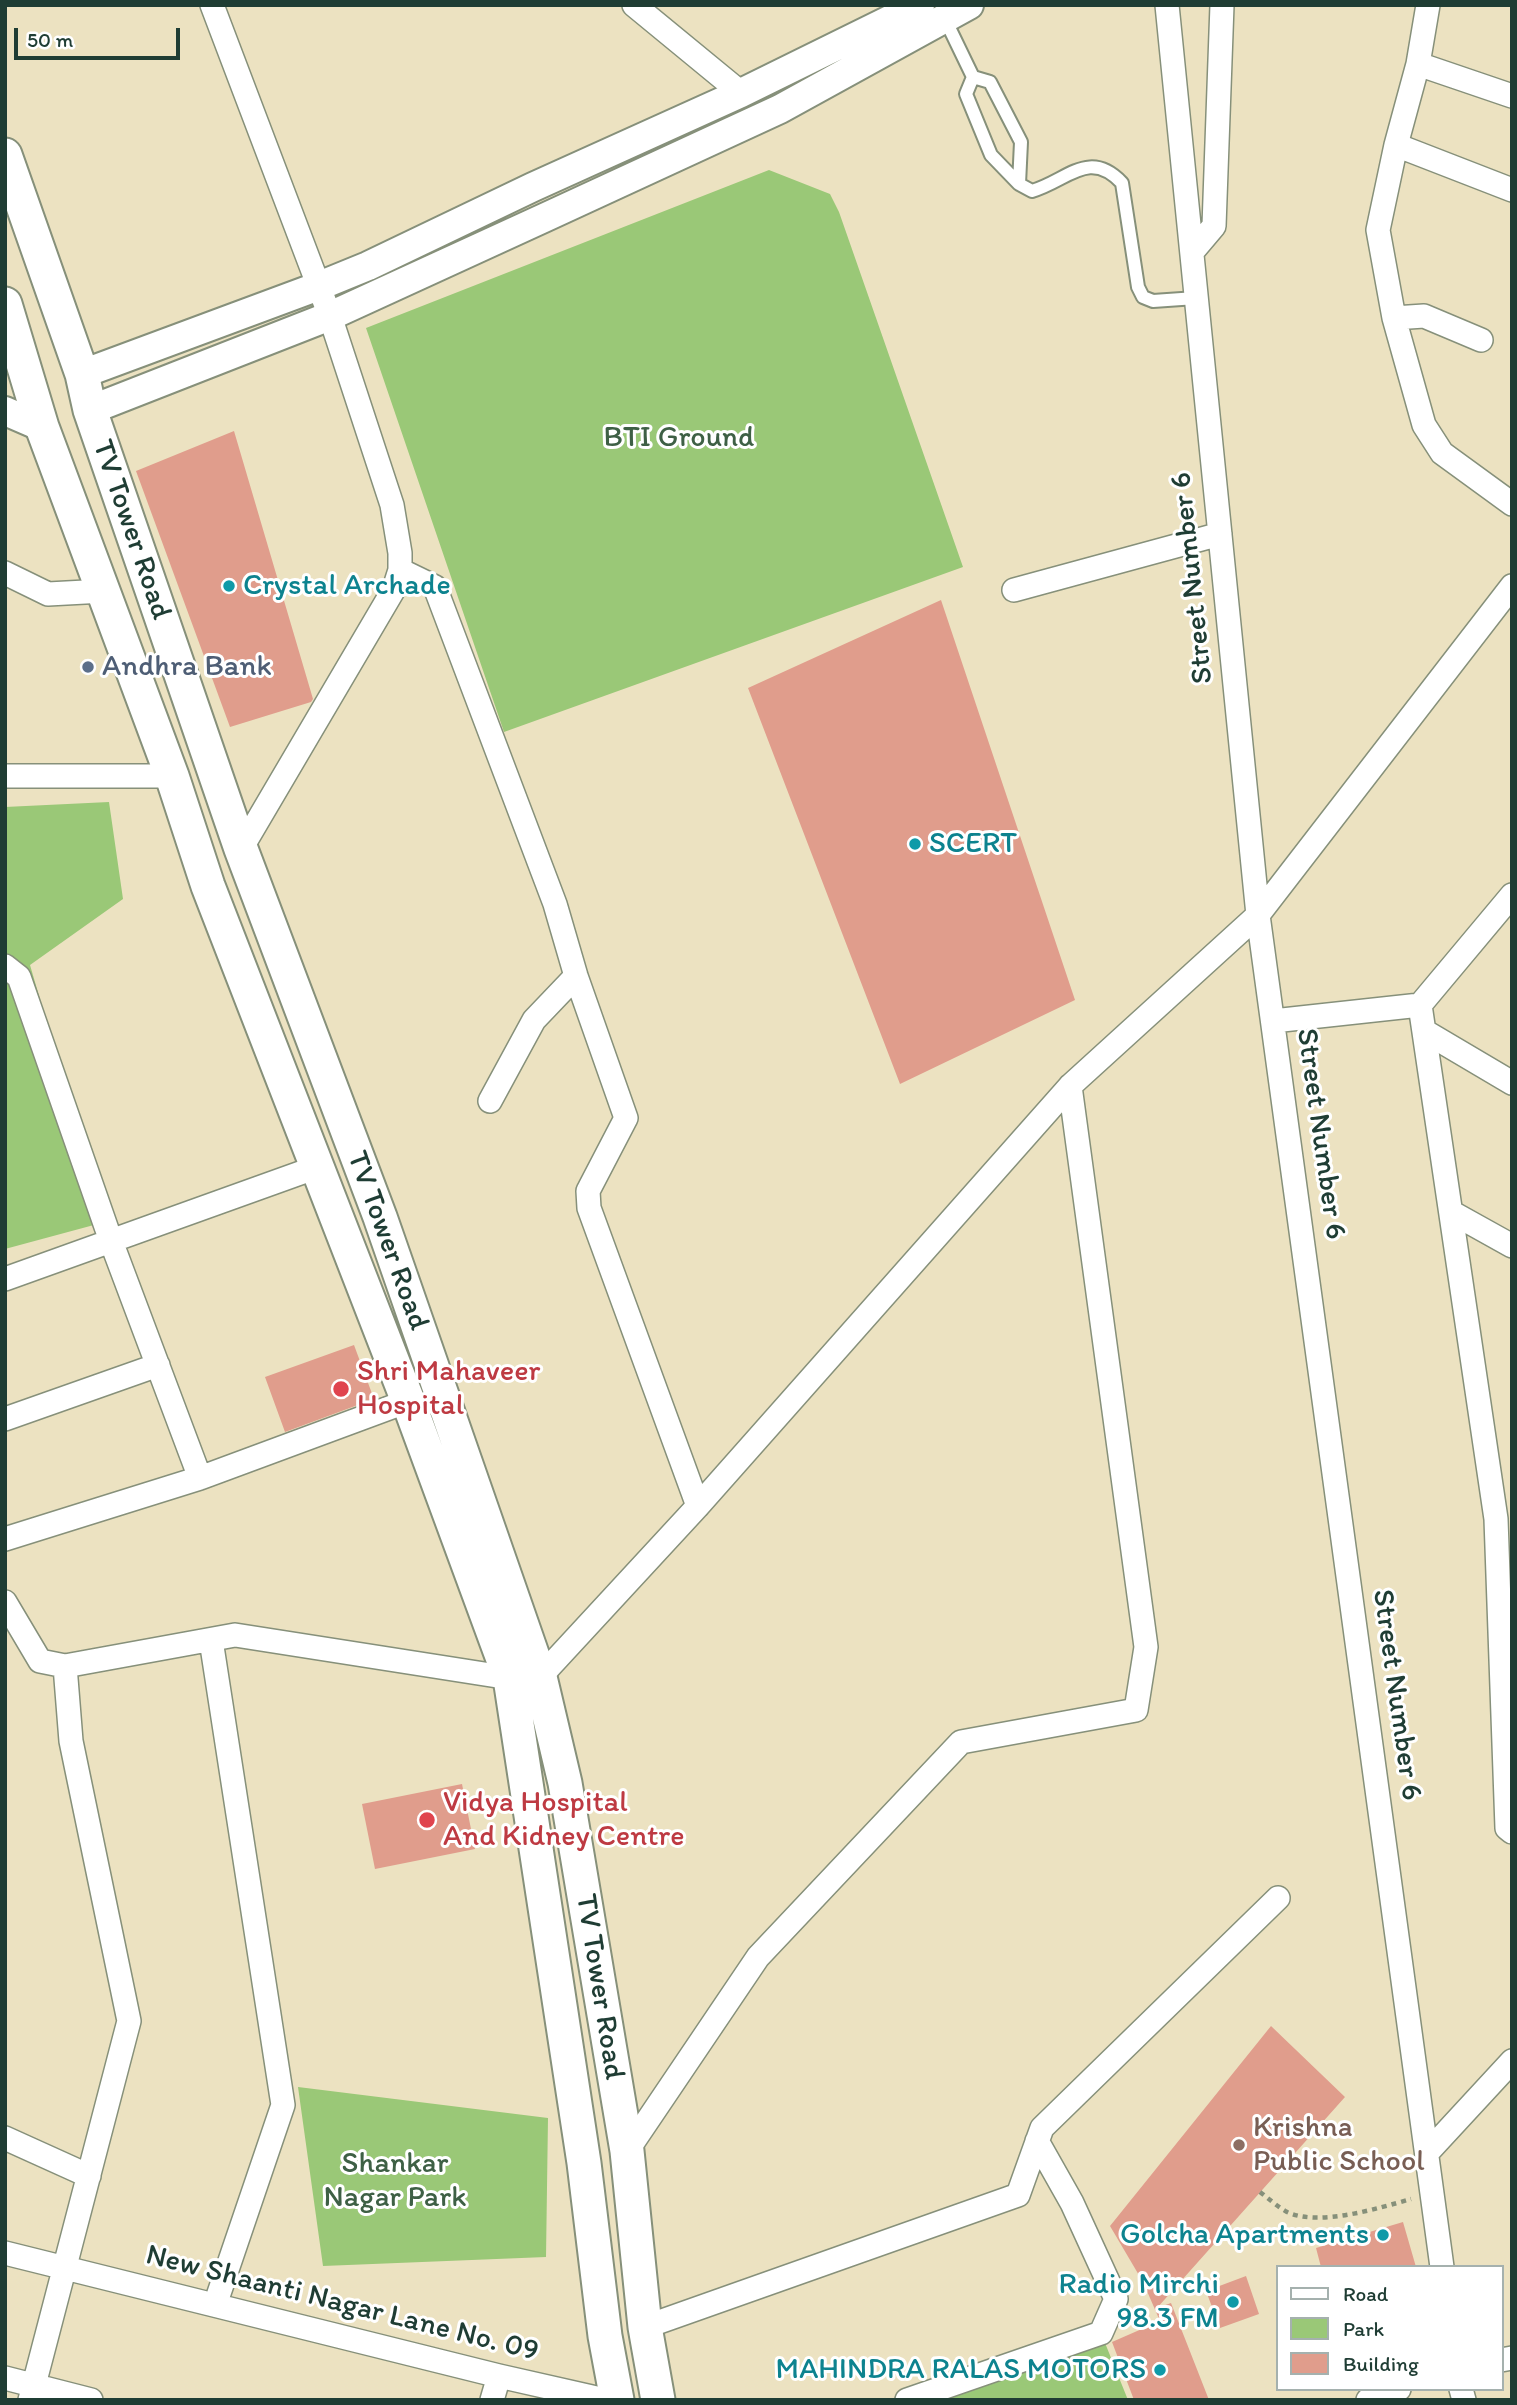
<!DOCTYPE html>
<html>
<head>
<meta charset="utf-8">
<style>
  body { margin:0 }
  #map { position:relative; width:1517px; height:2405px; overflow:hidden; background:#ece2c1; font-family:Itim,sans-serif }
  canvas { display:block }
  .frame { position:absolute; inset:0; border:7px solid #1f3d34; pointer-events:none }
  .legend { position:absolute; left:1276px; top:2265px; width:228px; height:126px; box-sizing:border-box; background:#fff; border:2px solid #a5b1ae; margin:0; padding:9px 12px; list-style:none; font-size:21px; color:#1f3d34 }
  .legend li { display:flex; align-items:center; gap:14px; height:35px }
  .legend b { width:35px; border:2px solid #a5b1ae }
  .scale { position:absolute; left:14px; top:28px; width:166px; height:32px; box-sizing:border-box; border:4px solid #1f3d34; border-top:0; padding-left:9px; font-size:21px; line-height:24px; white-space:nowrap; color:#1f3d34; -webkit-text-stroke:5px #fff; paint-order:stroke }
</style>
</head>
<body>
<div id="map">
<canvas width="1517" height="2405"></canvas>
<div class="frame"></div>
<ul class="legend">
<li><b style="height:9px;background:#fff"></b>Road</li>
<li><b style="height:19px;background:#9ac877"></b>Park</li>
<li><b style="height:19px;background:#e09d8c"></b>Building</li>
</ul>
<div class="scale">50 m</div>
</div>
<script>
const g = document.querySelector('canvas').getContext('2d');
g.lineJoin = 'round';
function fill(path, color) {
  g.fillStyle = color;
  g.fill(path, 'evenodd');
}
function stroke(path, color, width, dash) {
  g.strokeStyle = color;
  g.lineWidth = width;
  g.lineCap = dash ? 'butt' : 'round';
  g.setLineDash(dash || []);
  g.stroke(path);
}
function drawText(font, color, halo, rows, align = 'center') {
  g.font = font + ' Itim,sans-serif';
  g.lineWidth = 6;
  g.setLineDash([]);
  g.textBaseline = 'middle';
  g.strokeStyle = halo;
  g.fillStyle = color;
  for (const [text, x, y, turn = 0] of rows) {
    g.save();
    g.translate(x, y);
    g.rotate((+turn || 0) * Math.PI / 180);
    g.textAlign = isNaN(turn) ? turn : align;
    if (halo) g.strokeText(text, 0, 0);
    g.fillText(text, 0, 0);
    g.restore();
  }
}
const green = new Path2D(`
  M769 170 830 194 839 212 963 567 504 732 366 328Z
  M109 802 123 899 30 965 105 1222 5 1249V807Z
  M298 2087 548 2118 546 2257 323 2266Z
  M1101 2333 1128 2400H907Z`);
const building = new Path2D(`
  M234 431 313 699 311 702 230 727 136 471Z
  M941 600 1075 1000 900 1084 748 688Z
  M354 1345 374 1399 285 1432 265 1377Z
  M462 1784 475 1849 375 1869 362 1804Z
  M1271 2026 1345 2097 1157 2308 1171 2303 1209 2400H1134L1112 2342 1160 2321 1143 2282 1110 2226Z
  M1403 2222 1416 2267H1321L1316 2248Z
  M1246 2276 1259 2314 1220 2328 1206 2291Z`);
const path = new Path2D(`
  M1260 2192C1269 2199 1278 2207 1287 2212 1319 2227 1379 2208 1411 2199`);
const service = new Path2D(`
  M945 19 973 77 966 94 991 155 1019 184 1021 142 990 82 973 77
  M1019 184 1032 191C1067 181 1089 148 1122 183L1138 287 1143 297 1153 301 1196 298`);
const minor = new Path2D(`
  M212 5 330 316 392 505 400 553V570L394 589 241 849
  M634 5 741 93
  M1167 5 1258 915 1442 2267
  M1428 5 1418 64 1396 145 1378 230 1394 318 1424 425 1442 453 1512 504
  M1418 64 1512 96
  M1396 145 1512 190
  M1192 252 1214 226 1222 5
  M1394 318 1424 316 1481 340
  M400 570 435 587 555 904 576 976 626 1118 588 1191 589 1208 698 1506
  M5 573 48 594 104 591
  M1014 590 1220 534
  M5 776H172
  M5 966 19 977 111 1241 200 1478 408 1401
  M1420 1005 1512 895
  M1273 1021 1420 1005 1496 1519 1507 1828 1512 1832
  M1424 1031 1512 1083
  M490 1101 534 1020 576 976
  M1451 1212 1512 1246
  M5 1279 317 1167
  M5 1419 158 1365
  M5 1539 200 1478
  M5 1602 40 1661 65 1666
  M211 1640 283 2105 215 2305
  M540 1677 698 1506 1070 1086 1258 915 1512 586
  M5 2138 89 2176
  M627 2151 758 1957 961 1742 1136 1710 1146 1647 1070 1086
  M1427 2153 1512 2061
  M5 2253 499 2376 605 2400
  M645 2327 1018 2195 1042 2128 1278 1898
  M1501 2360 1512 2358
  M5 2378 91 2400
  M1461 2389 1464 2400
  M30 2400 129 2021 71 1741 65 1666 235 1635 510 1678
  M492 2400 499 2376
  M907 2400 1101 2333 1116 2299 1072 2203 1037 2141
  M1368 2400 1399 2389`);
const tertiary = new Path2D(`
  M82 374 319 286 368 266 533 187 741 93 920 5
  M90 410 330 316 546 217 780 109 969 5
  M5 411 42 427`);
const secondary = new Path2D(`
  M5 155 82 374 90 410 241 849 380 1217 540 1677 565 1783 627 2151 645 2327 658 2400
  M5 304 42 427 172 776 208 886 408 1401 510 1678 584 2163 605 2336 617 2400`);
const markers = [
  [229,586,7,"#0f9aa8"],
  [88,667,7,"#5c6f8a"],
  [915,844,7,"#0f9aa8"],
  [341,1389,9,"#e0444e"],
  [427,1820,9,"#e0444e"],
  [1239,2145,7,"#8d6e63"],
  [1383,2235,7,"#0f9aa8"],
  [1233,2302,7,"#0f9aa8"],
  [1160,2370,7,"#0f9aa8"]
];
const parkNames = [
  ["BTI Ground",679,438],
  ["Shankar",395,2164],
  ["Nagar Park",395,2198]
];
const streetNames = [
  ["TV Tower Road",131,530,71],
  ["Street Number 6",1193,578,-96],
  ["Street Number 6",1320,1134,82],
  ["TV Tower Road",387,1241,70],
  ["Street Number 6",1396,1695,82],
  ["TV Tower Road",599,1987,81],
  ["New Shaanti Nagar Lane No. 09",342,2304,14]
];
const cultureNames = [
  ["Crystal Archade",243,586,"left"],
  ["SCERT",929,844,"left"],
  ["Golcha Apartments",1369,2235],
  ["Radio Mirchi",1219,2285],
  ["98.3 FM",1219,2319],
  ["MAHINDRA RALAS MOTORS",1146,2370]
];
const serviceNames = [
  ["Andhra Bank",102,667]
];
const healthNames = [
  ["Shri Mahaveer",357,1372],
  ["Hospital",357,1406],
  ["Vidya Hospital",443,1803],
  ["And Kidney Centre",443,1837]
];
const educationNames = [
  ["Krishna",1253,2128],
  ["Public School",1253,2162]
];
fill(green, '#9ac877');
fill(building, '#e09d8c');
stroke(service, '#86907a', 16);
stroke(minor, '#86907a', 26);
stroke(tertiary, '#86907a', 32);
stroke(secondary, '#86907a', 37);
stroke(path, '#86907a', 4.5, [5, 5]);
stroke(service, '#fff', 12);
stroke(minor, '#fff', 23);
stroke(tertiary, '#fff', 28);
stroke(secondary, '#fff', 33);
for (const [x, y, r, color] of markers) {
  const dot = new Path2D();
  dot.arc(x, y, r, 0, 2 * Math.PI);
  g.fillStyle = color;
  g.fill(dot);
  stroke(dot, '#fff', 2.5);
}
drawText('30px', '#3e6045', '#fff', parkNames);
drawText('30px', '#1f3d34', '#fff', streetNames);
drawText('30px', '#0d838f', '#fff', cultureNames, 'right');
drawText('30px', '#4e5e75', '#fff', serviceNames, 'left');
drawText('30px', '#be3a42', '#fff', healthNames, 'left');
drawText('30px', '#785e54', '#fff', educationNames, 'left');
</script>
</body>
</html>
